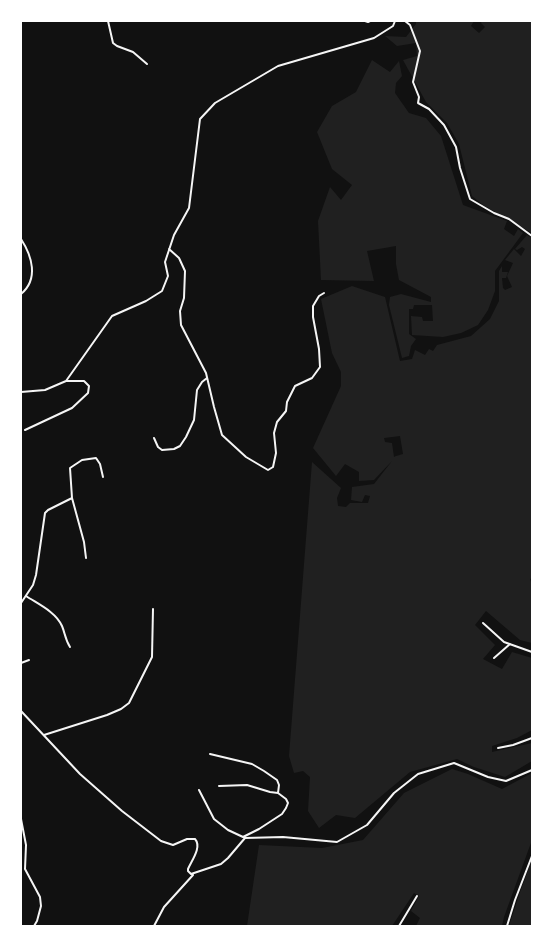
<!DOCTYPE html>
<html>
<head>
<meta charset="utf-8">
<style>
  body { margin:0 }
  #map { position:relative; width:553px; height:947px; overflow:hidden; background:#111; font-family:Jost,sans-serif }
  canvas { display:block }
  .frame { position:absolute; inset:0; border:22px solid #fff; pointer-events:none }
</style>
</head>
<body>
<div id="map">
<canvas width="553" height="947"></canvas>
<div class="frame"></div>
</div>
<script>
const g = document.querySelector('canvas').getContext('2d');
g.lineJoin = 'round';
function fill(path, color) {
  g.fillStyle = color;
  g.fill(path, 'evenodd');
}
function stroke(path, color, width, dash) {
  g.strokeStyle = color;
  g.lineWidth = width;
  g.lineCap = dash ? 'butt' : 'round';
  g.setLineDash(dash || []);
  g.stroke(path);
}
const green = new Path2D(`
  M416 21H474L471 26 479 33 485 27 481 23 482 21H532V233L483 205 472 196 459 144 447 123 426 102 403 60 417 56 416 43 397 46 385 36 406 37 416 24Z
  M372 60 390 72 399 61 402 76 396 83 395 93 409 113 426 118 441 136 463 205 507 221 504 229 514 236 518 229 523 233 495 271V291L488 310 478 325 461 333 443 337 412 335 411 316 422 317 423 321H433L432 305H414L413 309H409V334L416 339 411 346 409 356 402 358 389 305 390 297 401 294 431 302V297L399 280 396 264V246L367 251 374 281 321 280 318 221 330 187 341 200 352 185 332 169 317 132 332 106 356 92Z
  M527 235 532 238V578L530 579 532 584V643L520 640 486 611 475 625 495 645 483 659 502 669 512 652 532 658V730L517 738 492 746V752L532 743V761L505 777 474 767 457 759 410 772 355 818 336 815 319 828 308 811 310 777 303 771 294 773 289 756 312 462 341 488 337 498 338 506 346 507 350 503H368L370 496 365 495 362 502 351 500 352 487 374 484 392 461 374 480 359 481V472L345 464 336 476 313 448 341 386V372L332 353 321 299 352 286 385 297 400 361 412 359 415 350 425 355 429 349 433 351 437 345 471 336 490 319 499 301V271L502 266V272H508L506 278H502L503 288 505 290 512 287 507 276 513 263 505 260 514 249 521 256 525 249 522 247 517 250 515 249ZM400 436 403 454 396 456 394 457 392 443 385 442 384 438Z
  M452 769 468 774 502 789 532 773V840L504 917 502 926H416L420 918 411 911 419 896 414 893 392 926H247L259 845 322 848 363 840 404 793Z
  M532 860V926H509L519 895Z`);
const minor = new Path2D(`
  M108 21 113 43 117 46 133 52 147 64
  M365 21 368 22 370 21
  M405 21 410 25 420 51 413 82 419 97 418 103 429 109 444 125 456 147 460 168 470 199 494 213 509 219 532 236
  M21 239C32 256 39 279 21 294
  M169 249 179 258 185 271 184 298 180 311 181 325 206 373 214 407 222 435 246 457 268 470 273 467 276 453 274 433 277 422 286 411 287 402 295 386 312 378 320 367 319 349 313 317V306L319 296 324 293
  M21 392 45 390 66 381 112 316 146 301 162 291 168 276 165 262 174 235 189 208 200 119 215 103 278 66 374 38 393 26 395 21
  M25 430 72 408 88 393 89 386 84 381H66
  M154 438 158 447 162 450 174 449 180 446 186 437 194 420 197 390 202 382 207 378
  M86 558 84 542 72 498 70 468 82 460 96 458 100 464 103 477
  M26 596C38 604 56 612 62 626 65 633 65 639 70 647
  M21 603 33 585 36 575 45 513 48 510 72 498
  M483 623 504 642 532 652
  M494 658 510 644
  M21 663 29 660
  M21 711 80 774 122 811 161 841 173 845 187 839H195C202 847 192 860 188 869V871L191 874 221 864 228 858 245 838 283 837 337 842 367 825 394 793 418 774 454 763 488 777 506 781 532 770
  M44 735 107 715 121 709 129 703 152 657 153 609
  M498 748 513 745 532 738
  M210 754 252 764 264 771 277 780 279 785 278 793
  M219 786 247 785 270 792 278 793 286 799 288 803 286 808 282 814 259 829 243 837
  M199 790 214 819 228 830 243 837
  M21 819 26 845 25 869 40 897 41 906 37 921 34 926
  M154 926 164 907 193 875
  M399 926 417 896
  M507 926 515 900 532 856`);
fill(green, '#202020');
stroke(minor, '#f5f5f5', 2);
</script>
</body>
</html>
